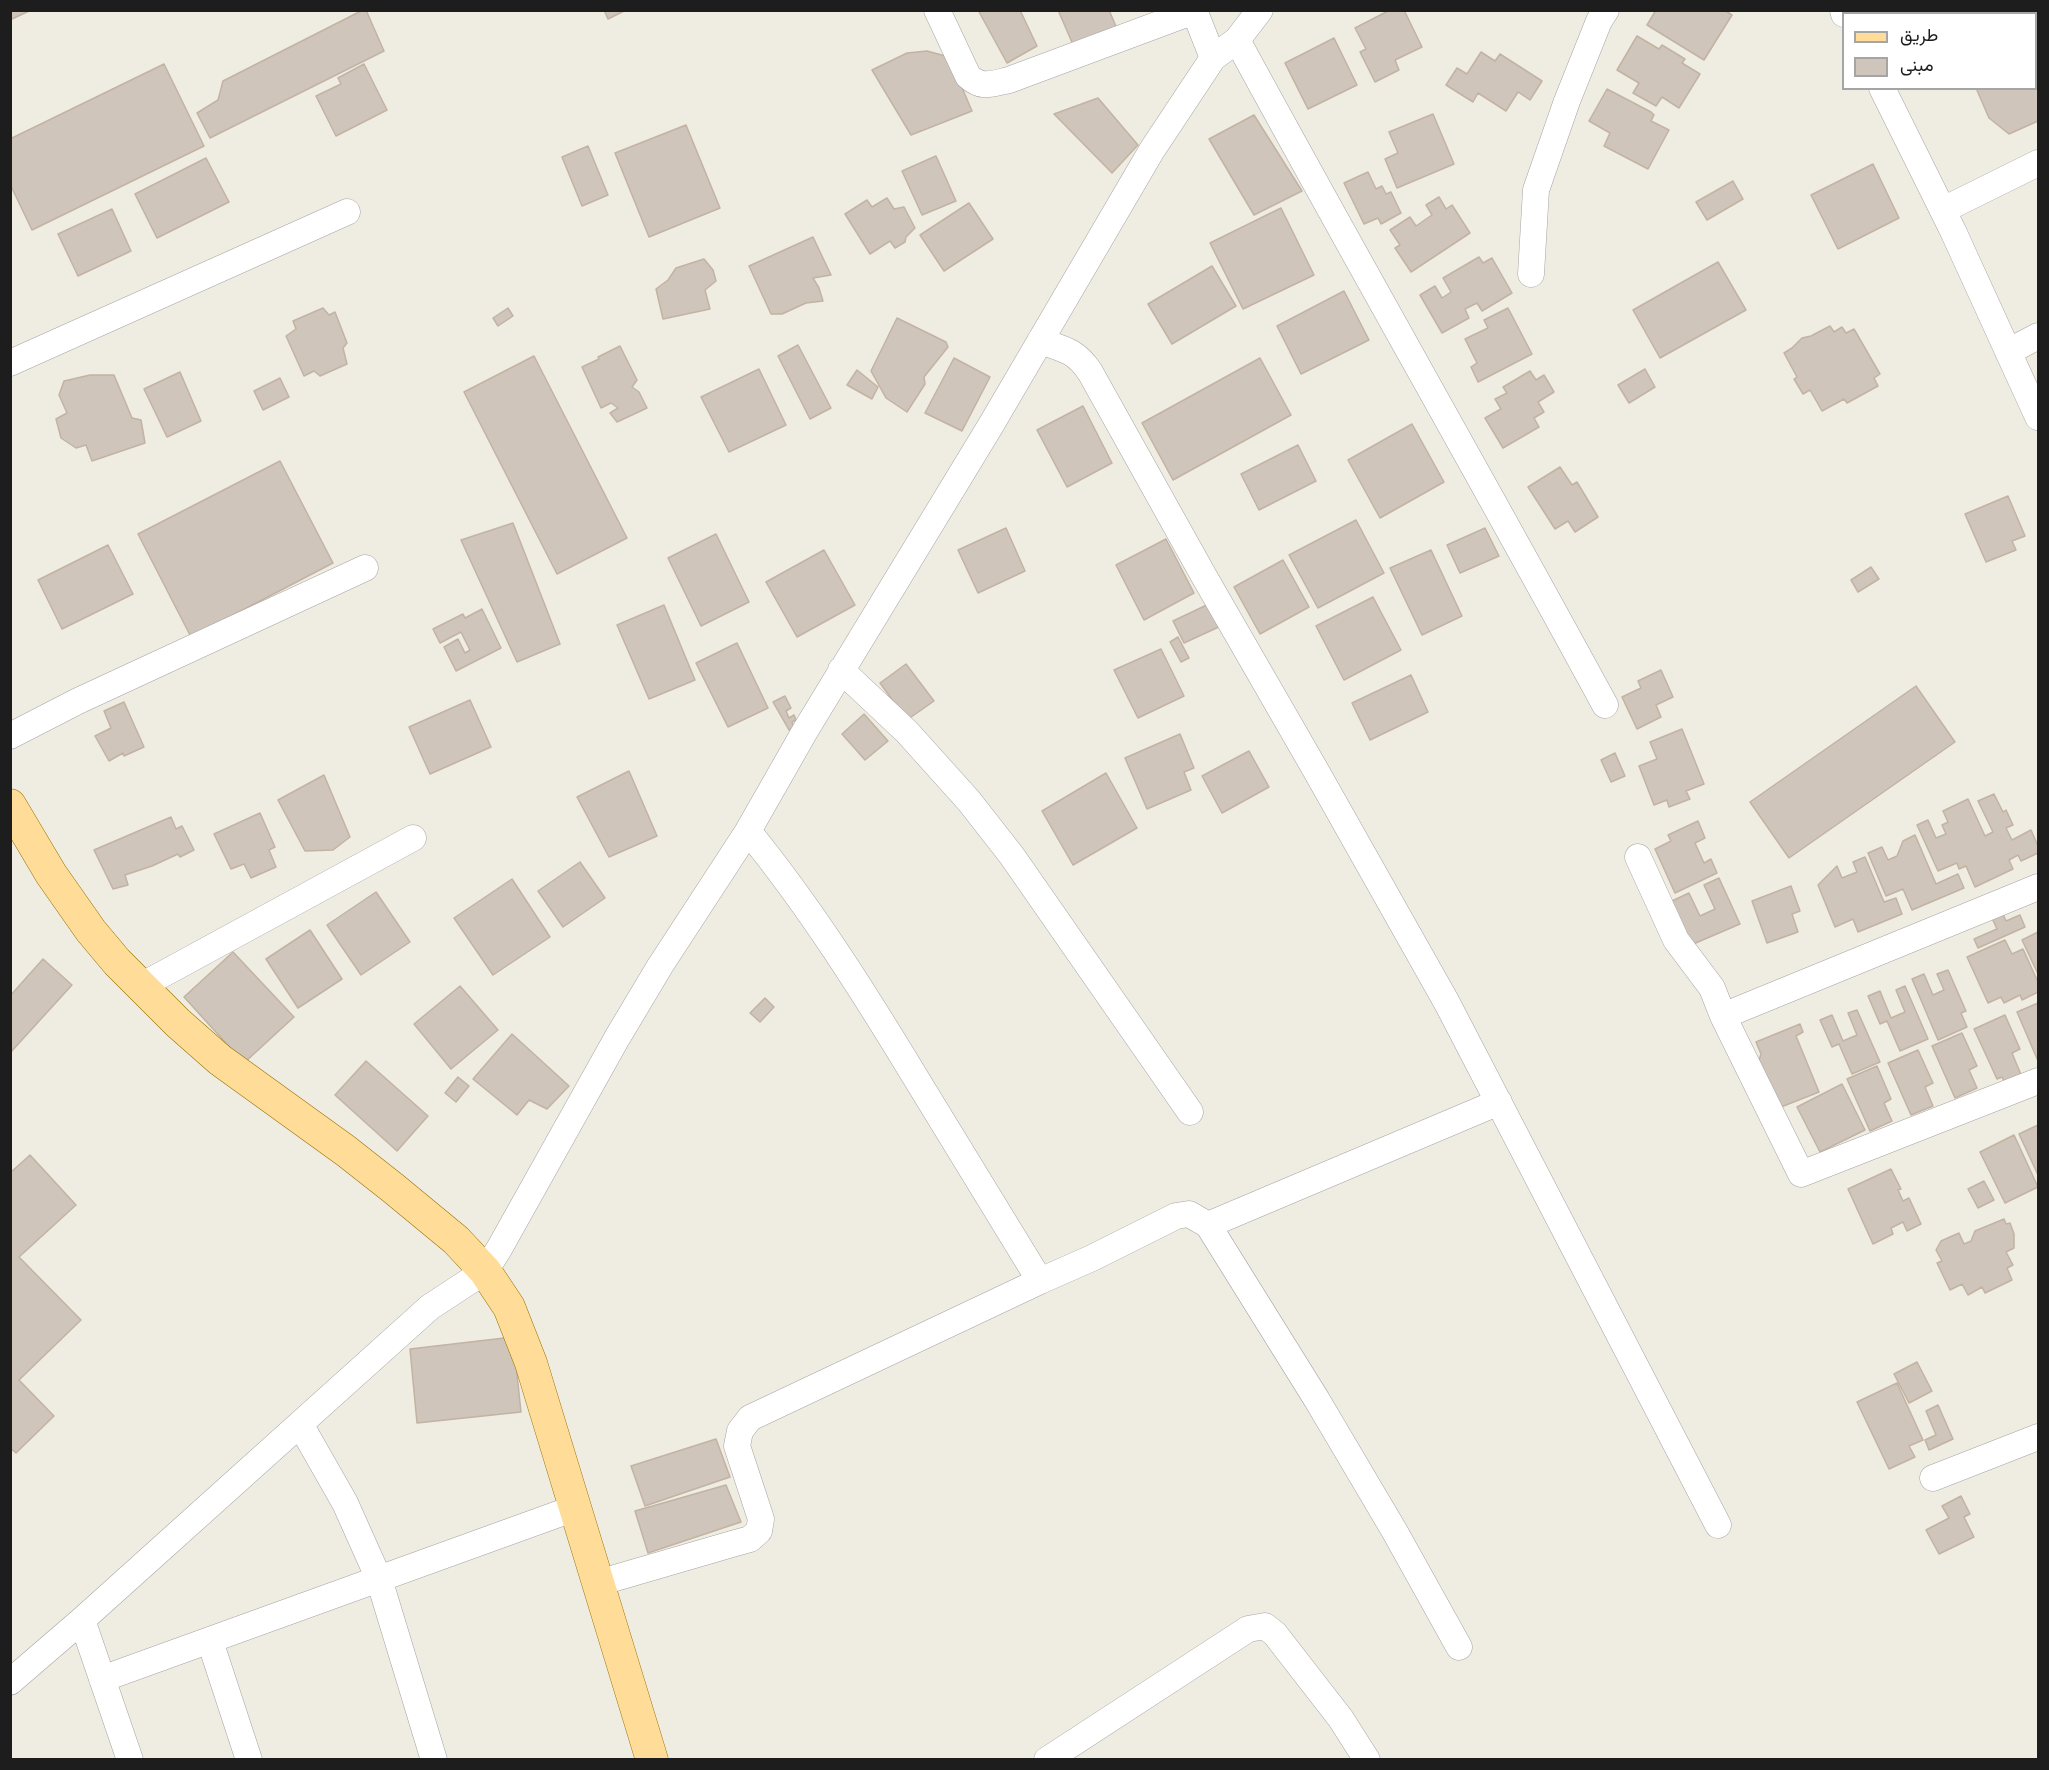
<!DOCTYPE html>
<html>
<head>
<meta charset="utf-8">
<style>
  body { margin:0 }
  #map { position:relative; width:2049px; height:1770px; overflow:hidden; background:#efece1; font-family:Arial,Vazirmatn,sans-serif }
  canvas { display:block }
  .frame { position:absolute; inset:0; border:12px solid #1d1d1d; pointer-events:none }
  .legend { position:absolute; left:1842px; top:12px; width:195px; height:78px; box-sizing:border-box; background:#fff; border:2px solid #a5a5a5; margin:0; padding:8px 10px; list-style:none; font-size:18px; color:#1d1d1d }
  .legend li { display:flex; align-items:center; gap:12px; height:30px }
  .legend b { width:30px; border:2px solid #a5a5a5 }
</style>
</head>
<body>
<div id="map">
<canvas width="2049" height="1770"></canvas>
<div class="frame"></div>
<ul class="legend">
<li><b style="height:8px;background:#ffdc97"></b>طريق</li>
<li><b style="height:16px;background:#cfc5ba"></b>مبنى</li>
</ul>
</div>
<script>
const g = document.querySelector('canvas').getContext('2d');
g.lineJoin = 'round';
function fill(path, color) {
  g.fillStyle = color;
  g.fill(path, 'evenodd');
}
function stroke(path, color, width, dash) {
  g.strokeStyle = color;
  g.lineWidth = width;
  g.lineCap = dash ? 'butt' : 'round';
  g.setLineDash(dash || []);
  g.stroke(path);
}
const building = new Path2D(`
  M10 10H29V11L10 20Z
  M363 10H366L384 51 210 138 197 113 218 100 223 81Z
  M604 10H626L608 19Z
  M978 10H1020L1037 46 1007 63Z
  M1058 10H1109L1118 31 1074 47Z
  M1390 10H1404L1422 47 1395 60 1399 70 1375 82 1360 52 1366 49 1355 28Z
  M1656 10H1724L1732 15 1704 60 1647 25Z
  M1900 10H1971L1973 14H1902Z
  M1637 36 1659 49 1662 45 1685 59 1682 63 1700 74 1679 108 1662 97 1656 106 1633 93 1639 83 1617 70Z
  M1334 38 1357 85 1308 109 1285 63Z
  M927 51 949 57 972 111 911 135 872 70 907 53Z
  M1481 52 1495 61 1500 54 1542 81 1530 100 1518 92 1506 111 1478 93 1473 102 1446 85 1457 68 1467 74Z
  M164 64 204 146 32 230 10 184V139Z
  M364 64 387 110 336 136 316 96 341 84 338 78Z
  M2036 80 2038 87V121L2009 134 1989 118 1976 88H2036Z
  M1607 89 1651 112 1654 115 1651 121 1669 130 1648 169 1604 146 1610 133 1589 121Z
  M1098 98 1138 145 1112 173 1054 114Z
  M1433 114 1454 164 1397 188 1385 159 1398 153 1389 132Z
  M1254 115 1302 191 1254 215 1209 139Z
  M686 125 720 208 649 237 615 153Z
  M588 146 608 195 582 206 562 157Z
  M936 156 956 201 922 215 902 171Z
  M206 158 229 202 157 238 135 194Z
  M1873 164 1899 218 1838 249 1811 195Z
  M1368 172 1376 189 1382 186 1386 194 1391 192 1401 213 1381 224 1378 218 1364 224 1344 183Z
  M1733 181 1743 199 1707 220 1696 202Z
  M1439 197 1446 209 1452 205 1470 233 1411 272 1395 248 1400 245 1390 230 1410 217 1416 226 1432 215 1426 205Z
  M887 198 894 209 904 207 915 228 906 237 905 242 895 248 890 241 870 254 845 214 867 200 872 207Z
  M969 203 993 239 944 271 920 235Z
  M1281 208 1314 275 1243 309 1210 243Z
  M112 209 131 251 78 276 58 234Z
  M813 237 831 275 813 278 819 288 823 301 806 303 782 314H771L749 266Z
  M1479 257 1483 263 1492 258 1512 293 1482 311 1477 303 1465 309 1469 318 1442 333 1420 295 1435 286 1442 298 1451 292 1443 278Z
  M704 259 713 270 716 281 705 290 710 309 663 319 656 289 668 280 676 268Z
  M1718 262 1746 310 1660 358 1633 310Z
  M1212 266 1236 306 1172 344 1148 304Z
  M1344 291 1369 340 1301 374 1277 326Z
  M323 308 329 315 335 312 347 343 343 348 347 364 320 376 314 371 304 376 286 336 296 329 293 321Z
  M508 308 513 316 498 326 493 318Z
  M1508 308 1532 354 1478 382 1471 367 1477 363 1465 339 1488 328 1484 320Z
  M897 318 946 342 948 347 924 377 925 384 907 412 886 398 871 371Z
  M1830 326 1834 332 1842 327 1846 333 1854 329 1880 374 1874 378 1878 386 1847 403 1844 399 1822 411 1810 390 1803 394 1794 379 1797 377 1784 353 1792 348 1802 338 1811 336Z
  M798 345 831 408 810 419 778 356Z
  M620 346 637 380 632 387 639 392 647 408 617 422 610 413 618 408 611 403 601 408 582 367 599 359 598 357Z
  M534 356 627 538 557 574 464 392Z
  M954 358 990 377 962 431 925 413Z
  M1260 358 1291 415 1173 480 1142 423Z
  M759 369 786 425 729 452 701 397Z
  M1645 369 1655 387 1629 403 1618 385Z
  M857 370 878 387 872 399 847 385Z
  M1530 371 1536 380 1544 375 1554 392 1538 402 1544 412 1534 418 1539 427 1503 448 1485 418 1501 409 1495 399 1507 393 1503 387Z
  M180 372 201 421 167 437 144 389Z
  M90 375H114L132 418 141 420 145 443 92 461 86 445 76 448 61 438 56 419 67 413 59 395 64 381Z
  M280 378 289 397 263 410 254 391Z
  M1083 406 1112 463 1067 487 1037 430Z
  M1412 424 1444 482 1380 518 1348 460Z
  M1298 445 1316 481 1259 510 1241 474Z
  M280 461 333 563 191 637 138 534Z
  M1560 467 1572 485 1577 482 1598 517 1575 532 1568 521 1555 529 1528 487Z
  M2008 496 2025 536 2012 541 2016 550 1986 562 1965 514Z
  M1356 520 1384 573 1318 608 1289 555Z
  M513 523 560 644 517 662 461 540Z
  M1006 528 1025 571 978 593 958 550Z
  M1485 528 1499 556 1460 573 1447 545Z
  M716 534 749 602 701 626 668 558Z
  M1166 539 1194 593 1144 620 1116 565Z
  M108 545 133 594 62 629 38 580Z
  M824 550 855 605 797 637 766 582Z
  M1431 550 1462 616 1422 635 1390 568Z
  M1283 560 1309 607 1260 634 1234 587Z
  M1871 567 1879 579 1858 592 1851 580Z
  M1373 597 1401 650 1344 680 1316 626Z
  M1213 602 1223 625 1184 643 1173 621Z
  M664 605 695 680 649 699 617 625Z
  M482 609 501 648 456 671 444 647 458 639 465 653 470 650 461 632 440 643 433 629 463 614 465 618Z
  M1178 637 1189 658 1181 662 1170 642Z
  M737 643 768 708 728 727 696 663Z
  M1161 649 1184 696 1138 718 1114 670Z
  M906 664 934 701 907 720 880 683Z
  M1661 670 1673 697 1656 705 1661 717 1637 729 1622 697 1641 688 1638 681Z
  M1411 675 1428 712 1370 740 1352 703Z
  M1916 686 1955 742 1789 858 1750 802Z
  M785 696 791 708 786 711 789 718 794 715 796 720 792 722 794 728 789 730 773 702Z
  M470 700 491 747 430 774 409 727Z
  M124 702 144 747 124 756 123 753 109 761 95 736 111 728 104 711Z
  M864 714 888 741 865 760 842 734Z
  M1682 729 1704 784 1686 791 1690 799 1669 807 1667 800 1654 805 1639 766 1657 759 1650 742Z
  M1180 734 1194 768 1184 772 1191 790 1147 809 1125 758Z
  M1249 751 1269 787 1222 813 1202 776Z
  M1615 753 1625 776 1611 782 1601 760Z
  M629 771 657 836 609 857 577 797Z
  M1106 773 1137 828 1073 865 1042 811Z
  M324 775 350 837 333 850 305 851 278 800Z
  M1994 794 2003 812 2006 810 2013 825 2006 828 2012 840 2031 830 2038 846V853L2021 861 2018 855 2009 860 2013 869 1975 887 1966 866 1959 869 1957 863 1938 871 1917 825 1928 820 1936 838 1946 834 1942 825 1948 822 1943 811 1968 799 1985 836 1993 832 1978 801Z
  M260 813 275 847 269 850 276 867 251 878 244 864 231 869 214 834Z
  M171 817 176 829 182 826 194 850 180 857 178 854 152 866 125 875 128 885 113 889 94 850Z
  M1698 821 1705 838 1695 843 1704 863 1711 859 1717 873 1675 893 1655 849 1671 841 1668 835Z
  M1915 835 1936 884 1958 874 1964 888 1912 910 1903 889 1886 896 1868 853 1882 847 1888 860 1897 856 1903 841Z
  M1865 857 1884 902 1896 898 1902 914 1858 932 1853 919 1835 927 1818 885 1837 866 1842 878 1857 872 1853 862Z
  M580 862 605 898 563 927 538 891Z
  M1719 878 1740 924 1691 945 1672 901 1689 893 1700 916 1715 909 1704 885Z
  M512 879 550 937 493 975 454 918Z
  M1791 886 1800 911 1792 914 1798 932 1767 943 1752 901Z
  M376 892 410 942 361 975 327 925Z
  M2003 914 2006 921 2020 915 2025 927 1978 948 1974 939 1997 929 1992 918Z
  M310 930 342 979 298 1008 266 959Z
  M2038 932V974L2022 940Z
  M2005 940 2012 954 2023 949 2038 982V992L2022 1000 2020 995 2004 1003 2001 997 1988 1003 1967 957Z
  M233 952 294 1017 244 1063 184 997Z
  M43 959 72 985 10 1053V996Z
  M1948 970 1966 1011 1961 1013 1967 1027 1938 1040 1912 979 1924 974 1933 995 1944 990 1937 974Z
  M460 986 498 1030 451 1069 414 1024Z
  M1905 986 1928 1039 1900 1051 1887 1021 1880 1024 1868 996 1880 991 1891 1018 1905 1012 1896 990Z
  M765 998 774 1007 760 1022 750 1013Z
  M2038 1003V1061L2017 1012Z
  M1857 1010 1880 1062 1852 1074 1839 1044 1832 1047 1820 1020 1832 1015 1843 1041 1857 1035 1848 1013Z
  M2005 1015 2020 1049 2012 1053 2022 1077 2006 1085 2002 1077 1997 1079 1974 1029Z
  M1800 1024 1803 1032 1796 1036 1819 1092 1776 1109 1758 1063 1761 1054 1756 1042Z
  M1962 1033 1977 1066 1969 1070 1977 1088 1955 1098 1932 1046Z
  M512 1034 569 1086 547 1109 529 1100 517 1115 473 1079Z
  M1918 1050 1933 1083 1925 1087 1933 1106 1911 1115 1888 1063Z
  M366 1061 428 1116 397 1151 335 1095Z
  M1877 1066 1891 1099 1884 1103 1892 1121 1870 1131 1847 1079Z
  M458 1077 469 1086 456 1102 445 1093Z
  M1842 1084 1865 1130 1820 1152 1797 1107Z
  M2038 1125V1175L2019 1134Z
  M2014 1135 2038 1187 2005 1203 1980 1152Z
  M30 1155 76 1205 19 1257 81 1320 19 1380 54 1416 16 1453 10 1448V1173Z
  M1891 1169 1901 1189 1898 1190 1903 1201 1909 1198 1921 1224 1907 1231 1903 1222 1891 1228 1893 1234 1873 1244 1848 1189Z
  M1984 1181 1994 1200 1978 1208 1968 1189Z
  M2004 1219 2006 1224 2010 1223 2014 1234V1248L2006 1252 2013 1265 2007 1268 2012 1280 1985 1293 1982 1287 1968 1295 1962 1284 1950 1290 1937 1263 1942 1261 1936 1250 1941 1241 1959 1233 1964 1244 1971 1241 1975 1231Z
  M513 1337 521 1412 417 1423 410 1349Z
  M1917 1362 1932 1391 1909 1403 1894 1374Z
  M1897 1383 1923 1440 1909 1446 1915 1457 1889 1469 1857 1402Z
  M1938 1405 1953 1439 1929 1450 1925 1440 1936 1435 1926 1411Z
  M716 1439 730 1477 645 1506 631 1466Z
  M726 1485 741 1522 648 1553 635 1511Z
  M1961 1496 1970 1514 1964 1517 1974 1537 1939 1554 1926 1530 1949 1518 1942 1506Z`);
const minor = new Path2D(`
  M937 10 968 76C982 89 991 84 1009 80L1194 11
  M1194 10 1213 58
  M1843 10 1844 14
  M1237 40C1358 263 1484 482 1605 705
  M1882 88 1953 231 2038 417
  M1943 210 2038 163
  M1531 274 1536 190 1567 101 1599 21 1606 10
  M1040 341C1064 349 1076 351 1090 372L1205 578 1315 769 1447 1003 1718 1525
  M2008 352 2038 336
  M10 363 347 212
  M841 670 907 732 969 801 1012 856 1190 1112
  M10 736 78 701 365 568
  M748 831C810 907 863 991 914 1075 956 1144 998 1213 1040 1281L1092 1258 1176 1216 1189 1214 1208 1225 1499 1102
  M1638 857 1676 940 1712 988 1723 1016 1801 1174 2038 1081
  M141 986 413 838
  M1723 1016 2038 887
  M1208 1225 1317 1400 1395 1532 1459 1647
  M300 1424 345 1503 379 1579 434 1760
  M1933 1478 2038 1437
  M598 1583 732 1544 750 1539 759 1531 761 1519 737 1446 740 1431 750 1418 1040 1281
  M82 1620 130 1760
  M210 1641 249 1760
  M102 1679 575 1508
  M10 1682 82 1620 430 1307 485 1271 499 1249 617 1038 660 966 748 831 805 731 991 425 1152 150 1213 58 1237 40 1260 10
  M1047 1760 1248 1629 1265 1626 1275 1634 1341 1719 1367 1760`);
const major = new Path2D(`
  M10 805 51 874 91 931 117 962 178 1023 220 1060 346 1151 393 1188 456 1240 485 1271 509 1307 531 1363 652 1760`);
fill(building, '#cfc5ba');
stroke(building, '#c2b3a3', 1.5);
stroke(minor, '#a4a4a4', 27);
stroke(major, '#967200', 33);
stroke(minor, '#fff', 26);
stroke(major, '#ffdc97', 32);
</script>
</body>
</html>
